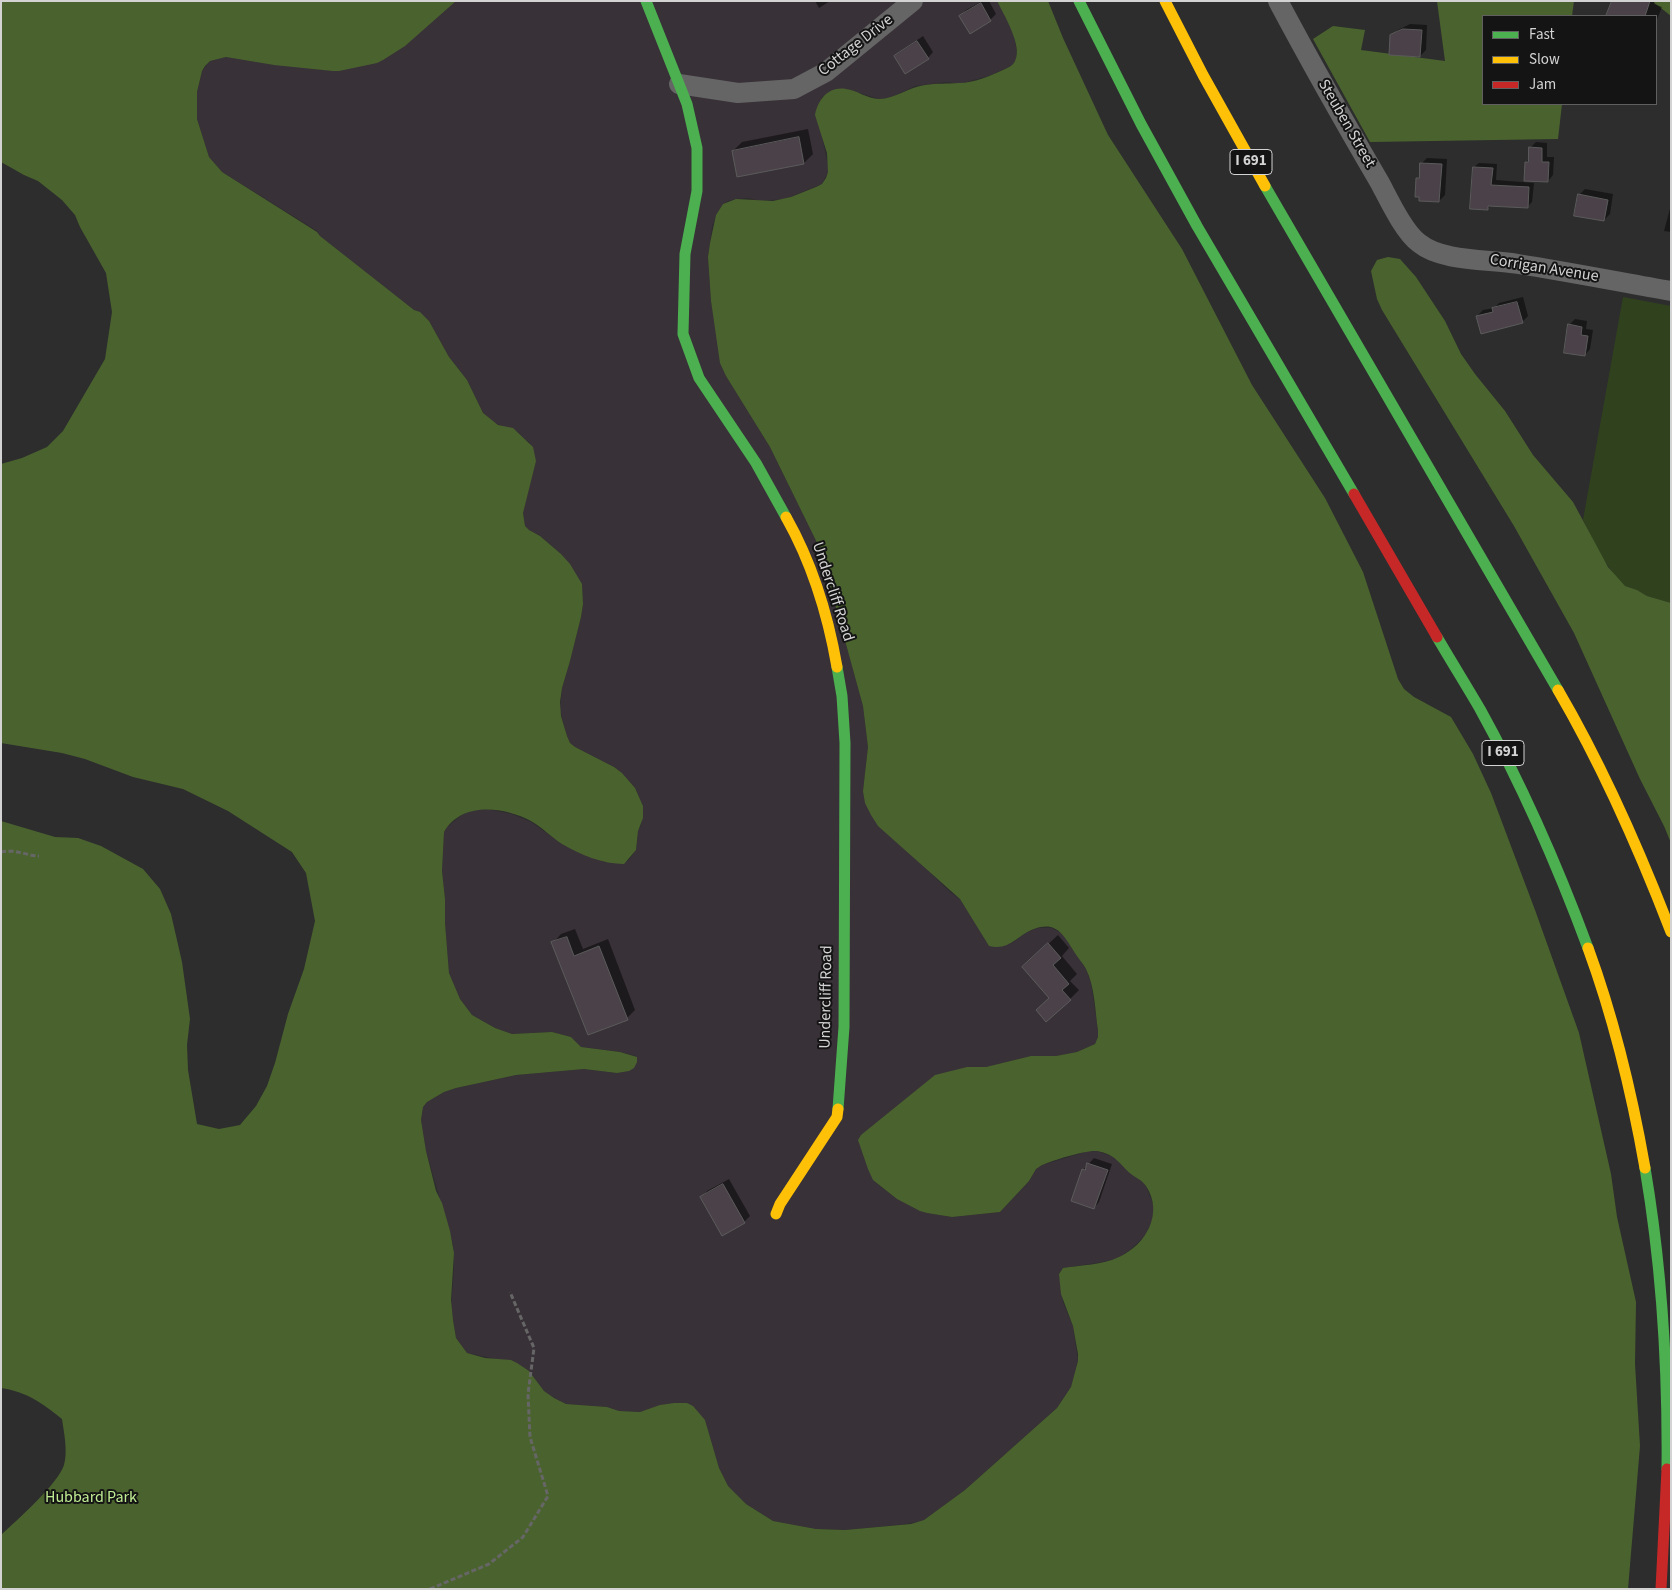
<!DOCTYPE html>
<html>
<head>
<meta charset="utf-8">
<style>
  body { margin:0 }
  #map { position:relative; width:1672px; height:1590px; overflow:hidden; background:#2d2d2d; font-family:"Source Sans 3",sans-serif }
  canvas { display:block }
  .frame { position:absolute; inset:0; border:2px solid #d4d3d4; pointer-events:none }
  .legend { position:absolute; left:1482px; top:15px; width:175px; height:90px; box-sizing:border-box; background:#151415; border:1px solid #616061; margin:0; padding:6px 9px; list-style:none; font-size:15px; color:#d4d3d4 }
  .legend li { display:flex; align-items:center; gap:10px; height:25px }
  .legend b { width:25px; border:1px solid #616061 }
</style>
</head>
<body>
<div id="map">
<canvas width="1672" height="1590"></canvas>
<div class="frame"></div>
<ul class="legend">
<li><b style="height:6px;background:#4caf50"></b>Fast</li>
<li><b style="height:6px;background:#ffc107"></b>Slow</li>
<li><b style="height:6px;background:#c62828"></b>Jam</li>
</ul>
</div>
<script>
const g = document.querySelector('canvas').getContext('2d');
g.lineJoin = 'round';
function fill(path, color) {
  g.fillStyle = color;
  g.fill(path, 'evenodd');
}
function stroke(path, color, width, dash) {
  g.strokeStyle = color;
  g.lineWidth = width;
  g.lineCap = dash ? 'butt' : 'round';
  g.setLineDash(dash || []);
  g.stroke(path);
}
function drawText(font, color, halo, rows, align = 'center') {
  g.font = font + ' "Source Sans 3",sans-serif';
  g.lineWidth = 4;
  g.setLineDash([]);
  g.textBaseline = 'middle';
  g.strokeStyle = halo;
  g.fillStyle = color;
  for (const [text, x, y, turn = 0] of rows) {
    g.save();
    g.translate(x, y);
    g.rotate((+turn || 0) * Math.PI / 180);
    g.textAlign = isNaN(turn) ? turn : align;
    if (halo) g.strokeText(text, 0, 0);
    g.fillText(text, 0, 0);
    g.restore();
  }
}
const built = new Path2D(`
  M456 1H997L1014 32 1017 55 1016 61 1011 66 991 75 960 84 947 82 915 86 892 97 879 99 847 89 834 90 822 97 820 103 823 141 828 166V172L822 184 785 199 760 201 748 198 736 199 728 201 723 204 716 215 712 227 708 257 711 301 721 363 726 376 770 447 825 559 830 586 863 706 868 747 863 791 905 848 950 892 960 899 989 946 1012 943 1027 932 1038 928H1052L1063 934 1086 969 1091 983 1098 1030V1037L1095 1044 1077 1052 1056 1056H1031L986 1067H967L935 1076 901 1103 873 1180 897 1199 927 1213 952 1217 1000 1212 1029 1181 1036 1169 1042 1165 1085 1152 1097 1151 1117 1158 1131 1174 1142 1181 1146 1186 1153 1204V1220L1144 1237 1130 1250 1118 1258 1103 1262 1063 1268 1059 1273 1063 1302 1073 1326 1078 1361 1071 1387 1057 1408 965 1490 924 1520 918 1522 898 1525 845 1530 816 1529 773 1521 746 1504 728 1486 719 1468 705 1420 687 1403H674L640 1412 619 1411 607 1407 566 1404 554 1398 544 1391 532 1375 491 1358 467 1353 456 1338 451 1307 454 1269 453 1244 426 1151 421 1120 423 1107 427 1102 444 1092 456 1088 516 1075 584 1069 617 1073 629 1071 636 1056 620 1052 581 1047 571 1037 552 1032 512 1034 495 1028 472 1015 460 999 449 973 445 923V899L442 871 444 832 447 827 463 814 475 810 487 809 512 814 531 822 561 843 605 862 628 861 636 850 638 831 641 825 643 806 635 788 622 773 614 767 575 747 570 743 567 736 560 710 562 688 570 661 581 617 583 604 582 584 561 554 540 536 529 530 525 526 523 513 524 506 536 461 529 442 523 438 518 432 492 422 483 413 467 380 449 357 429 321 420 313 414 310 373 278 320 236 317 231 222 172 209 157 197 119V92L202 71 210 61 226 57 274 65 399 49Z`);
const green = new Path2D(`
  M1623 297 1671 306V603L1647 596 1637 590 1625 586 1616 577 1601 556 1583 520Z`);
const forest = new Path2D(`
  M1 1H456L405 46 383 60 377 63 339 71H333L274 65 226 57 210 61 205 66 202 71 197 92V119L209 157 222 172 317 232 320 236 414 310 420 312 429 321 449 357 467 380 483 413 498 425 513 428 533 447 536 461 523 513 525 526 529 530 540 536 561 554 570 564 582 584 583 604 581 617 570 661 562 688 560 702 561 716 567 736 570 743 575 747 614 767 622 773 635 788 643 806V818L638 831 636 850 624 864C603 864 581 855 562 844 551 837 542 827 531 821 504 807 462 801 444 832L442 871 445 899V923L449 973 460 999 472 1015 495 1028 512 1034 552 1032 571 1037 581 1047 620 1052 637 1057V1062L634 1068 629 1071 617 1073 584 1069 516 1075 456 1088 444 1092 427 1102 423 1107 421 1120 426 1151 436 1191 442 1203 450 1231 454 1253 451 1300 453 1320 456 1338 467 1353 485 1358 511 1360 517 1363 529 1371 544 1391 554 1398 566 1404 607 1407 619 1411 640 1412 660 1405 674 1403H687L693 1406 705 1420 719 1468 728 1486 746 1504 773 1521 816 1529 845 1530 911 1524 924 1520 965 1490 1057 1408 1071 1387 1078 1361V1354L1073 1326 1061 1294 1059 1274 1063 1268C1081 1265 1102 1265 1119 1257 1146 1245 1164 1213 1146 1186 1142 1180 1136 1178 1131 1174 1119 1164 1116 1154 1097 1151 1085 1150 1054 1160 1042 1165L1036 1169 1029 1181 1000 1212 952 1217 927 1213 920 1211 897 1199 873 1180 868 1169 858 1140 861 1135 935 1075 967 1067H986L1031 1056H1056L1077 1052 1095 1044 1098 1037V1030C1095 1011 1095 987 1086 969 1083 963 1077 957 1073 950 1063 934 1056 921 1034 929 1017 935 1010 951 989 946L960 899 878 826 871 815 865 803 863 791 868 747 863 706 830 586 825 559 770 447 726 376 720 363 711 301 708 257 710 243 716 215 723 204 736 199 773 201 791 197 816 187 822 184 826 178 828 172 827 153 815 115C818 99 829 86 846 89 857 90 867 99 879 99 895 99 909 87 925 85 937 83 948 84 959 83 974 83 990 76 1003 70 1007 68 1013 66 1015 61 1023 46 1004 15 997 1H1048L1063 38 1108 135 1182 249 1252 385 1325 498 1363 572 1398 679 1404 689 1414 697 1451 717 1473 754 1491 793 1535 910 1579 1033 1611 1174 1617 1217 1636 1302 1635 1364 1640 1446 1628 1589H1V1535C17 1520 58 1484 64 1465 68 1451 64 1433 62 1419 42 1403 27 1392 1 1388V821L55 837 78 838 101 846 143 869 160 889 171 914 182 962 190 1019 187 1045 188 1070 197 1124 219 1129 240 1125 256 1106 267 1086 275 1063 288 1014 304 969 315 921 306 873 292 852 228 811 183 789 133 777 85 759 62 753 1 743V464L22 458 47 447 63 431 105 359 112 312 106 273 80 227 75 215 62 200 38 181 24 175 1 162Z
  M1437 1H1574L1572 16H1483V104H1562L1558 139 1370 142 1313 39 1333 26 1365 30 1361 50 1445 61Z
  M1652 1H1671V16Z
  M1388 257 1400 259 1416 277 1445 321 1461 354 1475 374 1505 411 1533 455 1573 502 1608 567 1625 586 1637 590 1647 596 1671 603V843L1664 826 1640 779 1574 633 1514 526 1382 310 1377 299 1371 271 1377 260Z`);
const shadow = new Path2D(`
  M815 1H830L819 8Z
  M982 1H989L996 14 990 20 961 16 966 10Z
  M1613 1H1655L1654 4 1662 7 1656 22V16H1608Z
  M1410 24 1427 25 1426 50 1420 56 1392 36 1398 30Z
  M923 36 933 52 928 58 895 56 901 51Z
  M808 129 813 154 804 163 733 151 742 142Z
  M1536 142 1547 143V157H1554L1553 175 1548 181 1526 162 1529 159 1530 148Z
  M1427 158 1447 159 1445 195 1439 201 1417 179 1420 176 1421 164Z
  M1479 163 1497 164 1496 180 1534 183 1532 202 1527 207 1492 205 1487 209 1474 167Z
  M1585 189 1613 194 1610 214 1604 220 1579 195Z
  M1671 205V232L1664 231Z
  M1523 297 1528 316 1522 322 1477 316 1483 310 1494 308 1499 303Z
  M1575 319 1587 321 1586 329 1593 330 1590 349 1585 355 1569 325Z
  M575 929 583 949 608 939 635 1010 627 1018 553 943 561 934Z
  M1058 935 1069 948 1062 956 1077 974 1070 981 1079 990 1070 999 1050 998 1033 958Z
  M1094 1158 1112 1164 1099 1202 1094 1208 1083 1170Z
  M729 1179 750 1216 744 1222 702 1197 707 1191Z`);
const building = new Path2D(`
  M1612 1H1650L1645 16H1606Z
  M981 3 991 21 970 34 959 16Z
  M1403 29 1422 30 1420 57 1389 55 1390 35Z
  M917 41 929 59 905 74 894 56Z
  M799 137 804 164 737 177 732 151Z
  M1529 147 1542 148V162H1549L1548 182 1524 181 1525 162H1528Z
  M1420 163 1442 164 1439 202 1419 201V197H1415L1416 178H1419Z
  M1473 167 1493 168 1491 185 1529 187 1528 208 1488 206V210L1470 209Z
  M1578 194 1608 200 1604 221 1574 216Z
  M1517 302 1523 323 1481 334 1476 316 1493 312 1492 308Z
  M1568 324 1582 327 1581 335 1588 336 1585 356 1564 353Z
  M567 937 574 956 599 946 628 1020 588 1035 551 942Z
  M1048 943 1061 958 1053 965 1069 984 1062 990 1071 1000 1046 1022 1036 1010 1049 998 1022 967Z
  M1087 1163 1108 1170 1094 1209 1071 1201 1082 1169 1085 1170Z
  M723 1184 745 1223 722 1236 700 1197Z`);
const path = new Path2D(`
  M1 852C18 849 23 855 39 856
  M430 1589 489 1564 523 1537 548 1496 530 1437 528 1394 534 1348 510 1292`);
const street = new Path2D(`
  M1278 1C1311 63 1345 123 1380 183 1389 200 1404 232 1419 243 1442 262 1489 259 1518 264 1569 272 1620 282 1671 291
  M679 84 738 93 794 89 826 72 913 1`);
const fast = new Path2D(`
  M646 1 687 104 697 148V191L685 254 683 334 699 378 756 463 786 517
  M1079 1 1141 124 1197 226 1354 494
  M1265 186 1558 690
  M1437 637C1451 661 1466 685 1480 709 1522 785 1558 867 1588 948
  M837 667 842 696 845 743 844 1027 838 1109
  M1645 1168C1662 1268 1668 1368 1667 1469`);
const slow = new Path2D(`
  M1165 1 1203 75 1265 186
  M786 517C812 563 828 615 837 667
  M1558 690C1603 767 1639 849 1671 932
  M1588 948C1614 1019 1632 1094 1645 1168
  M776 1214 780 1204 837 1117 838 1109`);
const jam = new Path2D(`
  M1354 494 1437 637
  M1661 1589 1667 1469`);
const shields = [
  [1251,162,42],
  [1503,753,42]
];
const shieldNames = [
  ["I 691",1251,162],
  ["I 691",1503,753]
];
const streetNames = [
  ["Cottage Drive",856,46,-38],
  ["Steuben Street",1346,124,60],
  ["Corrigan Avenue",1544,269,9],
  ["Undercliff Road",832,592,72],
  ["Undercliff Road",827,997,-89]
];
const parkNames = [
  ["Hubbard Park",91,1498]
];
fill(built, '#383137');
fill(green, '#30421d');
fill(forest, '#4a632e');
fill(shadow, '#0007');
fill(building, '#4b4249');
stroke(building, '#5b5b5b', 1);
stroke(path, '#666', 3, [5, 2.5]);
stroke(street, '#646564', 20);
stroke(fast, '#4caf50', 11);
stroke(slow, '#ffc107', 11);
stroke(jam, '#c62828', 11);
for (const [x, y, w] of shields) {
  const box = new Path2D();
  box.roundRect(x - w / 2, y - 12.5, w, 25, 4);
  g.fillStyle = '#151415';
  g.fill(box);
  stroke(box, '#d4d3d4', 1);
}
drawText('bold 15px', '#d4d3d4', null, shieldNames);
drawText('16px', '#d4d3d4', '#151415', streetNames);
drawText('16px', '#c0ed93', '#151415', parkNames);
</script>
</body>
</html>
